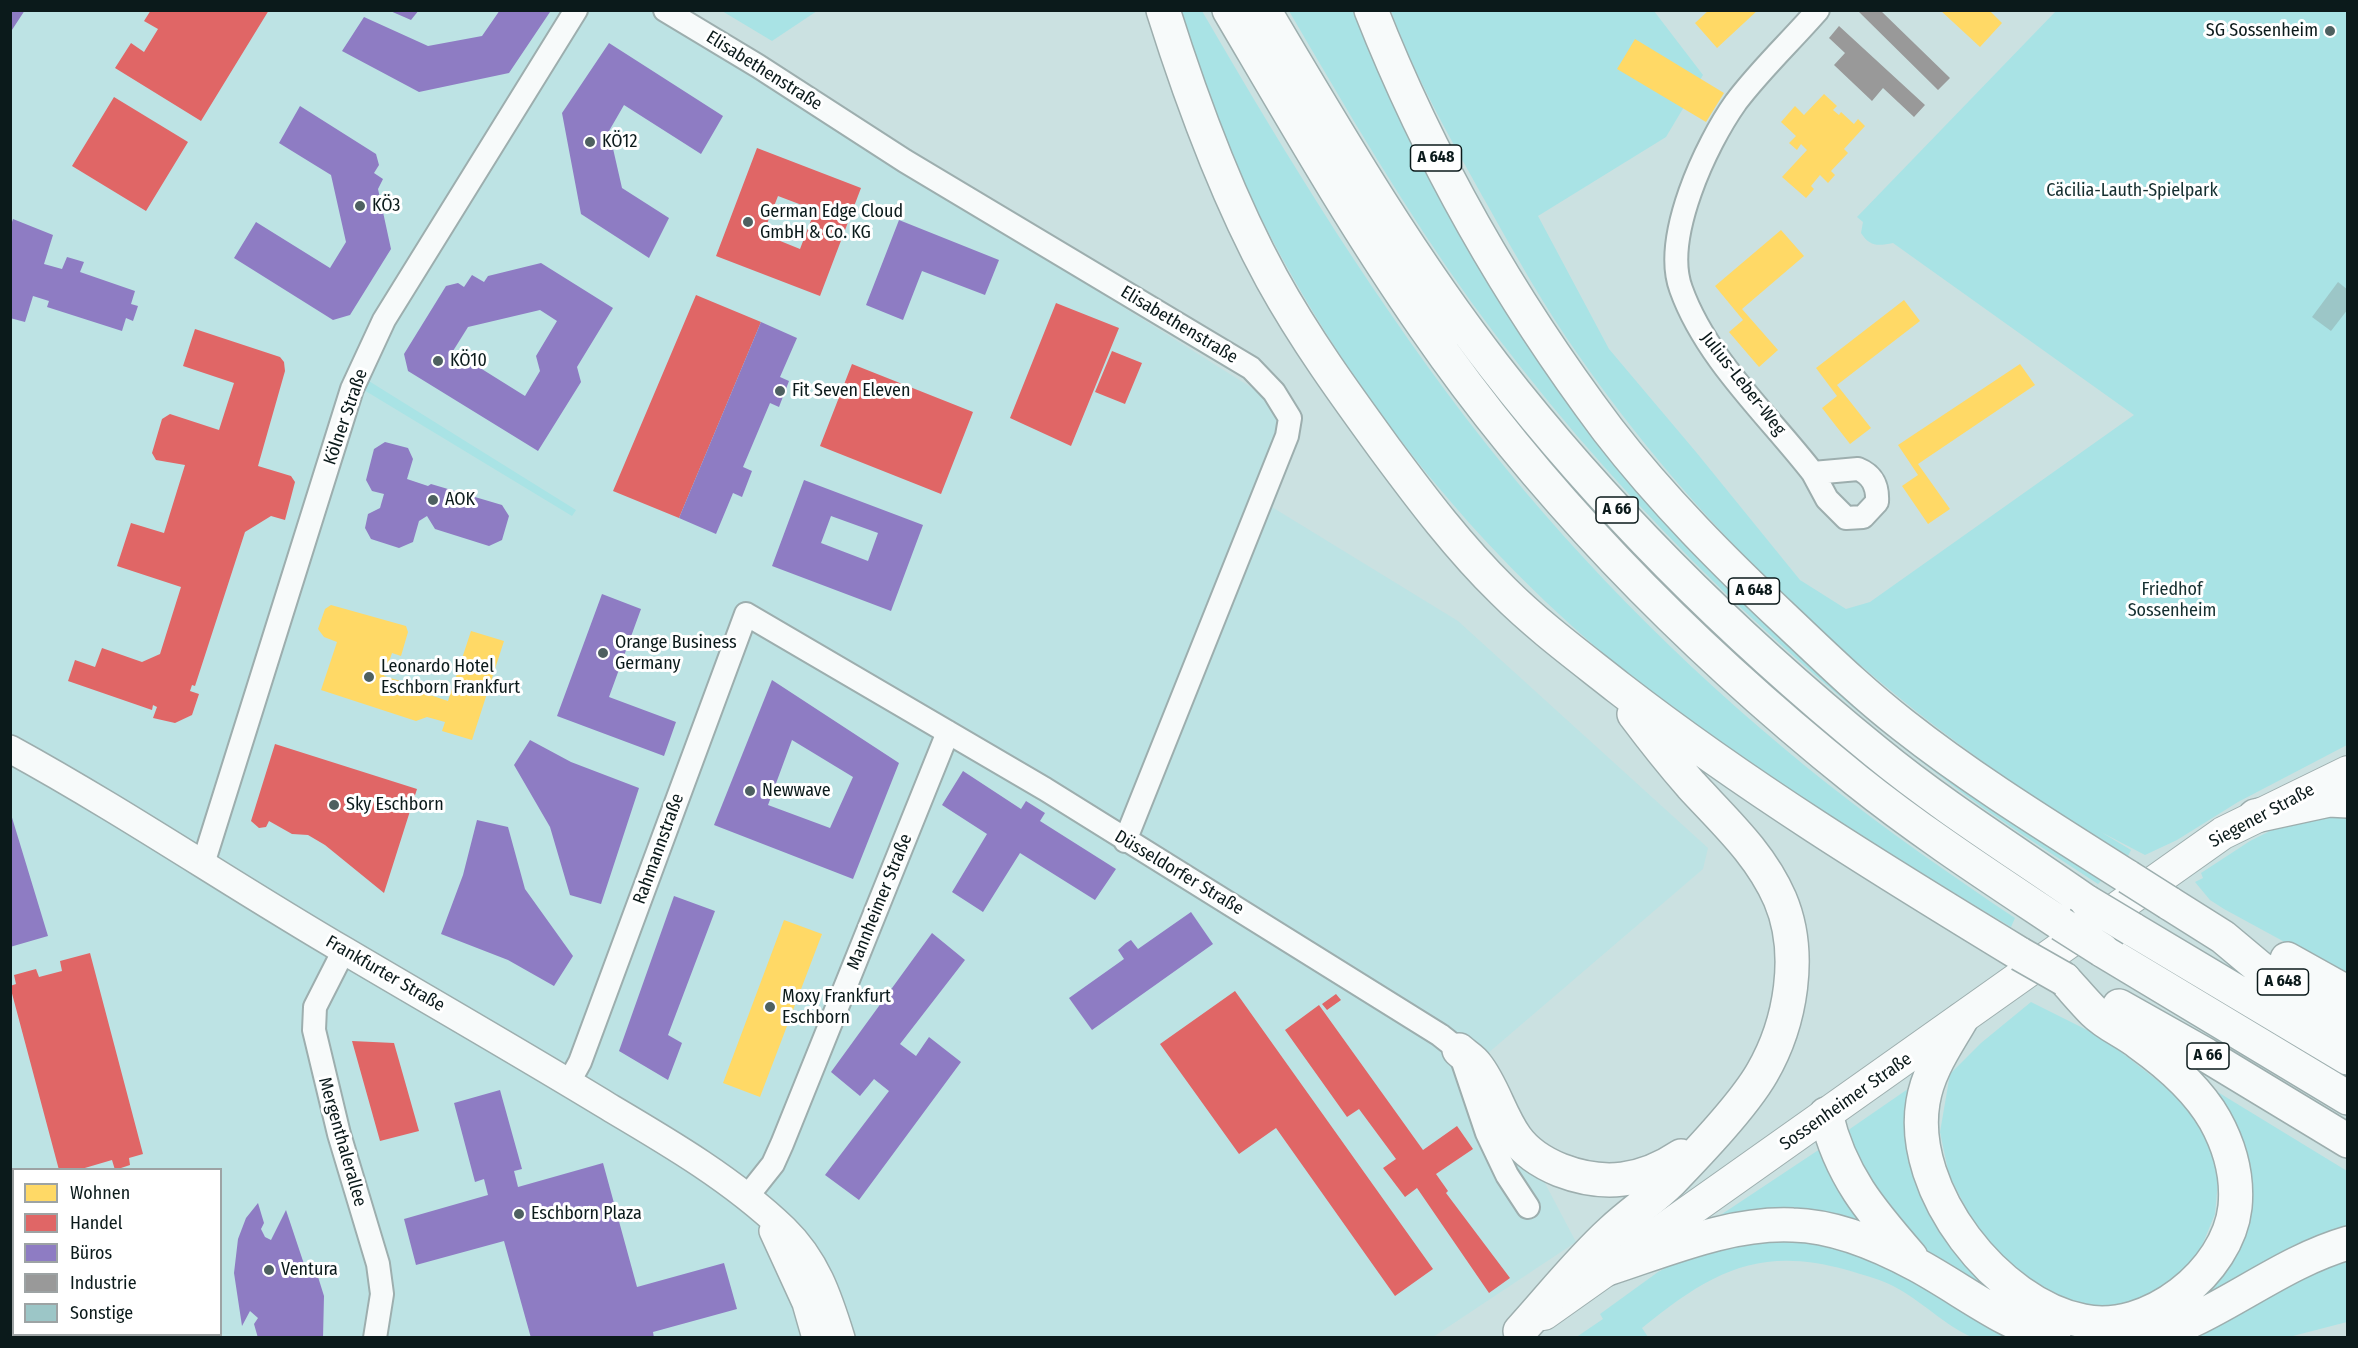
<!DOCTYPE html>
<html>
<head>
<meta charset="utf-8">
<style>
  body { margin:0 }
  #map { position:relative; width:2358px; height:1348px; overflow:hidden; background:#cbe1e1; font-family:"Fira Sans Condensed",sans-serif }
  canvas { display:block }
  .frame { position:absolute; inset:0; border:12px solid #0b1a1b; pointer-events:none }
  .legend { position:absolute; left:12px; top:1168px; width:210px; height:168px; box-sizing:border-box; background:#fff; border:2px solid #9da3a4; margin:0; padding:8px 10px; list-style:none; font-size:18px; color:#0b1a1b }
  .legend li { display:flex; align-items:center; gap:12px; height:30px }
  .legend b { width:30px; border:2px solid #9da3a4 }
</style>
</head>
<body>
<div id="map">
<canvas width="2358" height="1348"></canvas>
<div class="frame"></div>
<ul class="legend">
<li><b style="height:16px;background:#ffd966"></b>Wohnen</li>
<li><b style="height:16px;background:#e06666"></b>Handel</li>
<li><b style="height:16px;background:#8e7cc3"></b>Büros</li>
<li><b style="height:16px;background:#999"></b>Industrie</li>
<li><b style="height:16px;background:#9cc6c7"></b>Sonstige</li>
</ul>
</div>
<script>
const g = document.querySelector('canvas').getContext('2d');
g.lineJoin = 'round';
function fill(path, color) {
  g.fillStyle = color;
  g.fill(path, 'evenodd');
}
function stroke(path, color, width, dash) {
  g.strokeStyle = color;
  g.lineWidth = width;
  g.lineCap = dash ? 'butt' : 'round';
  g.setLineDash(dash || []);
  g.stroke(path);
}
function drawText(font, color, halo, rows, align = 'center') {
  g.font = font + ' "Fira Sans Condensed",sans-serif';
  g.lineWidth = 6;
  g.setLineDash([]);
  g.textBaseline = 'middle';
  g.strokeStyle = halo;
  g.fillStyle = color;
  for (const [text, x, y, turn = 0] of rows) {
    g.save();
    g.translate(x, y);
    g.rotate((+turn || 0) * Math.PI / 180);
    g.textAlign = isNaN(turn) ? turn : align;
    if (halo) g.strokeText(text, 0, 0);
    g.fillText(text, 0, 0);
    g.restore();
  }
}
const built = new Path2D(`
  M10 11H651L1300 418 1267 504 1458 621 1708 848 1703 869 1480 1060 1576 1242 1433 1337H11ZM14 1170H220V1334H14Z`);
const green = new Path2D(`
  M722 11H817L772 41Z
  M1181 11H1202C1289 161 1379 308 1487 445 1586 570 1704 686 1829 785 1889 832 1952 876 2015 918L2011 927C1880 848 1747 770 1627 673 1446 526 1305 335 1216 120 1201 85 1193 46 1181 11Z
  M1289 11H1355L1386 88 1423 166 1462 238 1525 339 1690 547 1806 661 1972 796 2101 881 2098 884C2048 851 1996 819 1948 782 1767 647 1605 485 1472 303 1405 210 1347 110 1289 11Z
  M1391 11H1654L1703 75 1666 137 1538 216 1609 349 1696 452 1800 580 1846 609 1870 602 2134 415 1893 243C1878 246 1870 247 1861 233L1863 222 1857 217 2056 11H2347V745L2238 802 2177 840 2145 855 2101 832 2131 850 2128 856C2089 831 2049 808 2012 782 1845 667 1692 519 1577 353 1544 306 1516 256 1488 206 1453 143 1415 78 1391 11Z
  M364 378 576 510 572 516 359 387Z
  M2347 810V976L2224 909 2210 900 2195 882 2203 878 2201 873 2250 841 2286 823Z
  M2031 1002 2103 1038 2181 1099 2220 1159 2215 1214 2196 1260 2146 1301 2087 1311 2036 1290 1981 1237 1949 1175 1940 1132 1950 1074 1981 1043Z
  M1918 1082 1932 1196 2086 1329 2226 1257 2211 1097 2216 1091 2347 1171V1235L2221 1296 2083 1337 1942 1268 1883 1211 1844 1133Z
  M1823 1147 1877 1234 1710 1222Z
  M1790 1236 1866 1253 2018 1337C2005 1337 1984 1341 1972 1337 1947 1327 1919 1299 1895 1287 1881 1279 1863 1275 1847 1270 1758 1245 1710 1273 1642 1328L1648 1337 1575 1338 1603 1319 1600 1314 1658 1272 1699 1250Z
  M2347 1255V1322L2289 1337 2180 1338Z`);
const homes = new Path2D(`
  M1709 10H1758L1717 48 1695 23Z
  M1940 10H1989L2002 23 1980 47Z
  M1635 39 1724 93 1706 122 1617 69Z
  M1824 94 1837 106 1833 110 1839 115 1841 112 1854 124 1858 119 1865 126 1844 149 1848 153 1831 171 1835 175 1828 183 1820 175 1811 186 1814 189 1806 198 1782 177 1807 150 1801 144 1797 150 1789 143 1796 136 1781 122 1795 106 1804 115Z
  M1781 230 1804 256 1742 309 1778 350 1759 367 1729 332 1743 320 1715 286Z
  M1904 300 1920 321 1837 385 1871 428 1850 444 1822 408 1837 396 1816 368Z
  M2020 364 2035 385 1918 464 1950 509 1928 524 1902 486 1918 475 1898 445Z
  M331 605 406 626 408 632 401 656 392 653 384 676 427 689 430 695 448 701 471 631 504 641 472 740 442 731 445 722 427 717 416 721 321 690 337 642 324 637 318 629 325 609Z
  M784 920 822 934 760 1097 723 1083Z`);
const shops = new Path2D(`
  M151 10H269L201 121 115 68 131 43 144 52 158 29 144 21Z
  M114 97 188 142 146 211 72 166Z
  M757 148 861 188 820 296 716 256ZM778 196 815 210 800 249 763 234Z
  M696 295 761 322 679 518 613 491Z
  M1056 303 1119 328 1071 446 1010 418Z
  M195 329 280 357 284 362 285 371 258 466 291 476 295 482 285 520 271 516 245 532 195 686 192 685 190 691 199 694 192 715 175 723 153 718 157 707 153 705 152 710 68 681 75 660 95 667 102 648 142 662 160 654 181 587 117 566 131 523 164 533 185 465 156 460 152 453 162 419 170 414 219 430 234 383 183 366Z
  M1112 351 1142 363 1125 404 1095 392Z
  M852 364 973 412 941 494 820 446Z
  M275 744 417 789 384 893 325 845 308 835 292 834 269 821 266 827 259 828 251 821Z
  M90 953 143 1154 129 1158 130 1165 115 1170 112 1160 78 1170H59L10 986 16 984 14 975 36 969 39 977 62 971 60 961Z
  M1235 991 1433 1269 1395 1296 1276 1128 1239 1154 1160 1044Z
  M1336 994 1341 1000 1327 1010 1322 1004Z
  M1319 1005 1423 1150 1457 1126 1473 1149 1436 1174 1448 1191 1446 1193 1510 1278 1489 1293 1417 1188 1405 1197 1383 1168 1396 1159 1359 1109 1347 1117 1285 1030Z
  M352 1041 394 1043 419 1131 380 1141Z`);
const offices = new Path2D(`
  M10 10H25L10 33Z
  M388 10H419L411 20Z
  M500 10 550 12 509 73 419 92 342 51 364 17 428 46 482 36Z
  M609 43 723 116 701 154 624 105 609 131 622 188 669 218 649 258 581 214 562 113Z
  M300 106 376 154 379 165 374 173 383 179 378 189 391 249 350 315 333 320 234 258 256 222 330 268 346 242 331 175 279 143Z
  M13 219 53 235 44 264 62 269 67 257 84 262 80 272 135 291 131 304 138 306 133 321 126 318 122 331 47 307 49 301 33 296 25 322 10 318V228Z
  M899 220 999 260 985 295 922 271 903 320 866 305Z
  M541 263 613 308 577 367 581 382 538 451 408 371 404 354 446 286 458 283 464 287 472 275 484 282 488 276ZM540 310 557 321 536 356 540 371 525 396 453 351 468 327Z
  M761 322 797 338 780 377 789 381 779 407 770 403 743 467 752 471 742 497 733 493 716 534 679 518Z
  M385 442 408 448 413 459 407 479 428 486 431 484 502 505 509 516 502 540 489 546 435 529 427 516 419 521 413 542 399 548 371 539 365 528 368 514 380 508 384 494 372 491 366 480 374 449Z
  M804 480 923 525 891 611 772 566ZM831 516 878 533 868 561 821 543Z
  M602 594 641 609 609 697 676 722 664 756 557 716Z
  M772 680 899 763 853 879 714 825ZM792 740 853 777 830 828 768 805Z
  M530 740 571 762 639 788 601 904 570 895 550 827 514 765Z
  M963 771 1021 809 1026 801 1045 813 1040 821 1116 869 1095 900 1020 853 983 912 952 892 987 834 942 805Z
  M10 811 48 936 10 947Z
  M477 820 508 827 525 889 573 956 554 986 508 960 441 934 463 875Z
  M674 896 715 911 668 1035 682 1043 668 1080 619 1051Z
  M1191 912 1213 944 1092 1030 1069 998 1124 959 1118 950 1126 943 1131 940 1138 949Z
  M932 933 965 960 900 1044 916 1056 929 1037 961 1062 859 1200 825 1175 889 1091 874 1079 860 1096 831 1072Z
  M500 1090 522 1169 514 1171 518 1187 603 1163 637 1287 724 1263 737 1309 653 1332 654 1338H531L504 1241 416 1265 404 1219 488 1195 484 1179 475 1182 454 1103Z
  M258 1203 264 1223 261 1229 265 1237 271 1240 286 1210 305 1267 302 1274 307 1277 314 1264 324 1296 323 1338H258L254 1324 258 1318 250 1311 242 1326 234 1273 238 1239 246 1218Z
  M78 1334H139L140 1338H79Z`);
const industry = new Path2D(`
  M1857 10H1880L1950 78 1938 90Z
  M1839 26 1925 105 1914 117 1883 88 1872 101 1834 65 1845 53 1829 38Z`);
const building = new Path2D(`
  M2338 282 2348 290V309L2331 331 2312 317Z`);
const minor = new Path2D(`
  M665 10 758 66 905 161 1251 368 1274 392 1290 418 1287 436 1125 841
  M1858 469C1873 475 1878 487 1877 502L1863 517 1846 518 1827 499 1813 473Z
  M1813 473C1768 415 1706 359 1681 289 1662 238 1706 144 1736 102 1760 70 1791 41 1818 10
  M203 864 352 389 384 320 576 10
  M344 950 315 1007 314 1030 339 1134 378 1264 382 1294 375 1338
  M569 1082 580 1062 746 614 1045 789 1440 1035 1459 1050 1487 1133 1507 1175 1528 1207
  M746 1198 773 1164 782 1144 948 732`);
const tertiary = new Path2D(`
  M10 749C125 812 232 885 345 951 433 1003 522 1054 609 1107 670 1143 733 1180 784 1229 816 1260 828 1296 841 1338
  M773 1231 806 1303 816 1338`);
const secondary = new Path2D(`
  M1544 1314 2223 833 2348 772`);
const motorway = new Path2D(`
  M1163 10C1192 102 1226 195 1272 279 1305 339 1345 394 1385 449 1422 499 1459 548 1503 591 1539 627 1580 657 1619 688 1747 787 1882 870 2020 954
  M1229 10C1292 117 1353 224 1424 326 1542 497 1694 650 1856 780 1921 832 1992 878 2061 924
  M1264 10C1337 133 1408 255 1495 367 1606 510 1736 638 1876 752 1943 807 2017 853 2087 902
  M1371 10C1430 160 1511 301 1608 430 1662 500 1725 563 1789 623 1826 658 1863 694 1903 725 1974 781 2051 828 2128 877
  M2255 816 2329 800 2348 801
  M2169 903 2223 937 2260 968 2348 1021
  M2132 929 2348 1058
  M2102 950 2348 1098
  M2287 959 2348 993
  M2119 1006 2206 1055 2348 1141
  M1961 1020C1946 1046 1928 1071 1923 1102 1908 1191 1997 1304 2083 1321 2148 1335 2228 1272 2235 1207 2238 1176 2230 1147 2215 1120 2198 1090 2167 1063 2139 1043 2125 1032 2107 1025 2094 1012 2084 1002 2074 990 2064 979
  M1459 1050C1464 1055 1472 1059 1476 1065 1493 1086 1500 1116 1516 1138 1526 1152 1543 1163 1560 1170 1604 1187 1642 1182 1681 1156
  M1826 1114C1840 1175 1871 1211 1911 1257
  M1607 1269C1666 1250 1730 1222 1793 1225 1836 1226 1880 1245 1917 1265 1963 1290 2003 1323 2054 1338
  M1520 1331C1550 1298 1579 1261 1612 1231 1631 1213 1653 1199 1671 1181 1698 1153 1743 1106 1762 1073 1791 1023 1803 953 1780 899 1760 853 1724 821 1691 785 1671 762 1652 738 1634 714
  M2147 1338C2219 1317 2276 1264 2348 1243`);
const motorwayBridge = new Path2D(`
  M2128 877 2169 903
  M2087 902 2132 929
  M2061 924 2102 950
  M2020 954 2064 979`);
const markers = [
  [2330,31,6,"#4e6060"],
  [590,142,6,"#4e6060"],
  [360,206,6,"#4e6060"],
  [748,222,6,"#4e6060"],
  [438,361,6,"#4e6060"],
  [780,391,6,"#4e6060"],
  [433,500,6,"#4e6060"],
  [603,653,6,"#4e6060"],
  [369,677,6,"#4e6060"],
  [750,791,6,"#4e6060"],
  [334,805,6,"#4e6060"],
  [770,1007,6,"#4e6060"],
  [519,1214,6,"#4e6060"],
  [269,1270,6,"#4e6060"]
];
const shields = [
  [1436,158,51],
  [1617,510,42],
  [1754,591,51],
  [2283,982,51],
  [2208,1056,42]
];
const shieldNames = [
  ["A 648",1436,158],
  ["A 66",1617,510],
  ["A 648",1754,591],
  ["A 648",2283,982],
  ["A 66",2208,1056]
];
const poiNames = [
  ["SG Sossenheim",2318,31,"right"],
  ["KÖ12",602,142],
  ["KÖ3",372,206],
  ["German Edge Cloud",760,212],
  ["GmbH & Co. KG",760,233],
  ["KÖ10",450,361],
  ["Fit Seven Eleven",792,391],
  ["AOK",445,500],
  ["Orange Business",615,643],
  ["Germany",615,664],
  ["Leonardo Hotel",381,667],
  ["Eschborn Frankfurt",381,688],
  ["Newwave",762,791],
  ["Sky Eschborn",346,805],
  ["Moxy Frankfurt",782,997],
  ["Eschborn",782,1018],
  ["Eschborn Plaza",531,1214],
  ["Ventura",281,1270]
];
const streetNames = [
  ["Elisabethenstraße",764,71,32],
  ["Elisabethenstraße",1179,325,31],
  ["Julius-Leber-Weg",1743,384,52],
  ["Kölner Straße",346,417,-71],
  ["Siegener Straße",2262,816,-28],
  ["Rahmannstraße",659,849,-70],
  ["Düsseldorfer Straße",1179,873,31],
  ["Mannheimer Straße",880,902,-68],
  ["Frankfurter Straße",385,974,30],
  ["Sossenheimer Straße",1846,1102,-35],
  ["Mergenthalerallee",342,1142,74]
];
const parkNames = [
  ["Cäcilia-Lauth-Spielpark",2132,191],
  ["Friedhof",2172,590],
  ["Sossenheim",2172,611]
];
fill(built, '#bde3e4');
fill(green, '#a9e3e5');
fill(homes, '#ffd966');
fill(shops, '#e06666');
fill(offices, '#8e7cc3');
fill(industry, '#999');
fill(building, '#9cc6c7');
stroke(minor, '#9daeae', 26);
stroke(tertiary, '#9daeae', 30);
stroke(secondary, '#9daeae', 34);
stroke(motorway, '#9daeae', 36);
stroke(minor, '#f7fafa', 22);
stroke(tertiary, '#f7fafa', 27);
stroke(secondary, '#f7fafa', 32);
stroke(motorway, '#f7fafa', 33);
stroke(motorwayBridge, '#9daeae', 36, []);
stroke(motorwayBridge, '#f7fafa', 33);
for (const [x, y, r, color] of markers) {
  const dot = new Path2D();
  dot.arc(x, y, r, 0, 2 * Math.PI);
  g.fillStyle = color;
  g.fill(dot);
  stroke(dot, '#fff', 2);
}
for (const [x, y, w] of shields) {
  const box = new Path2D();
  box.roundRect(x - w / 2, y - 13, w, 26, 4.5);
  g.fillStyle = '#fff';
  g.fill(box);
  stroke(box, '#0b1a1b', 1.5);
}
drawText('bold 16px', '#0b1a1b', null, shieldNames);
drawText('18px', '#0b1a1b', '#fff', poiNames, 'left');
drawText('18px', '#0b1a1b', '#fff', streetNames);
drawText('18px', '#152f30', '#fff', parkNames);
</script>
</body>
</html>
